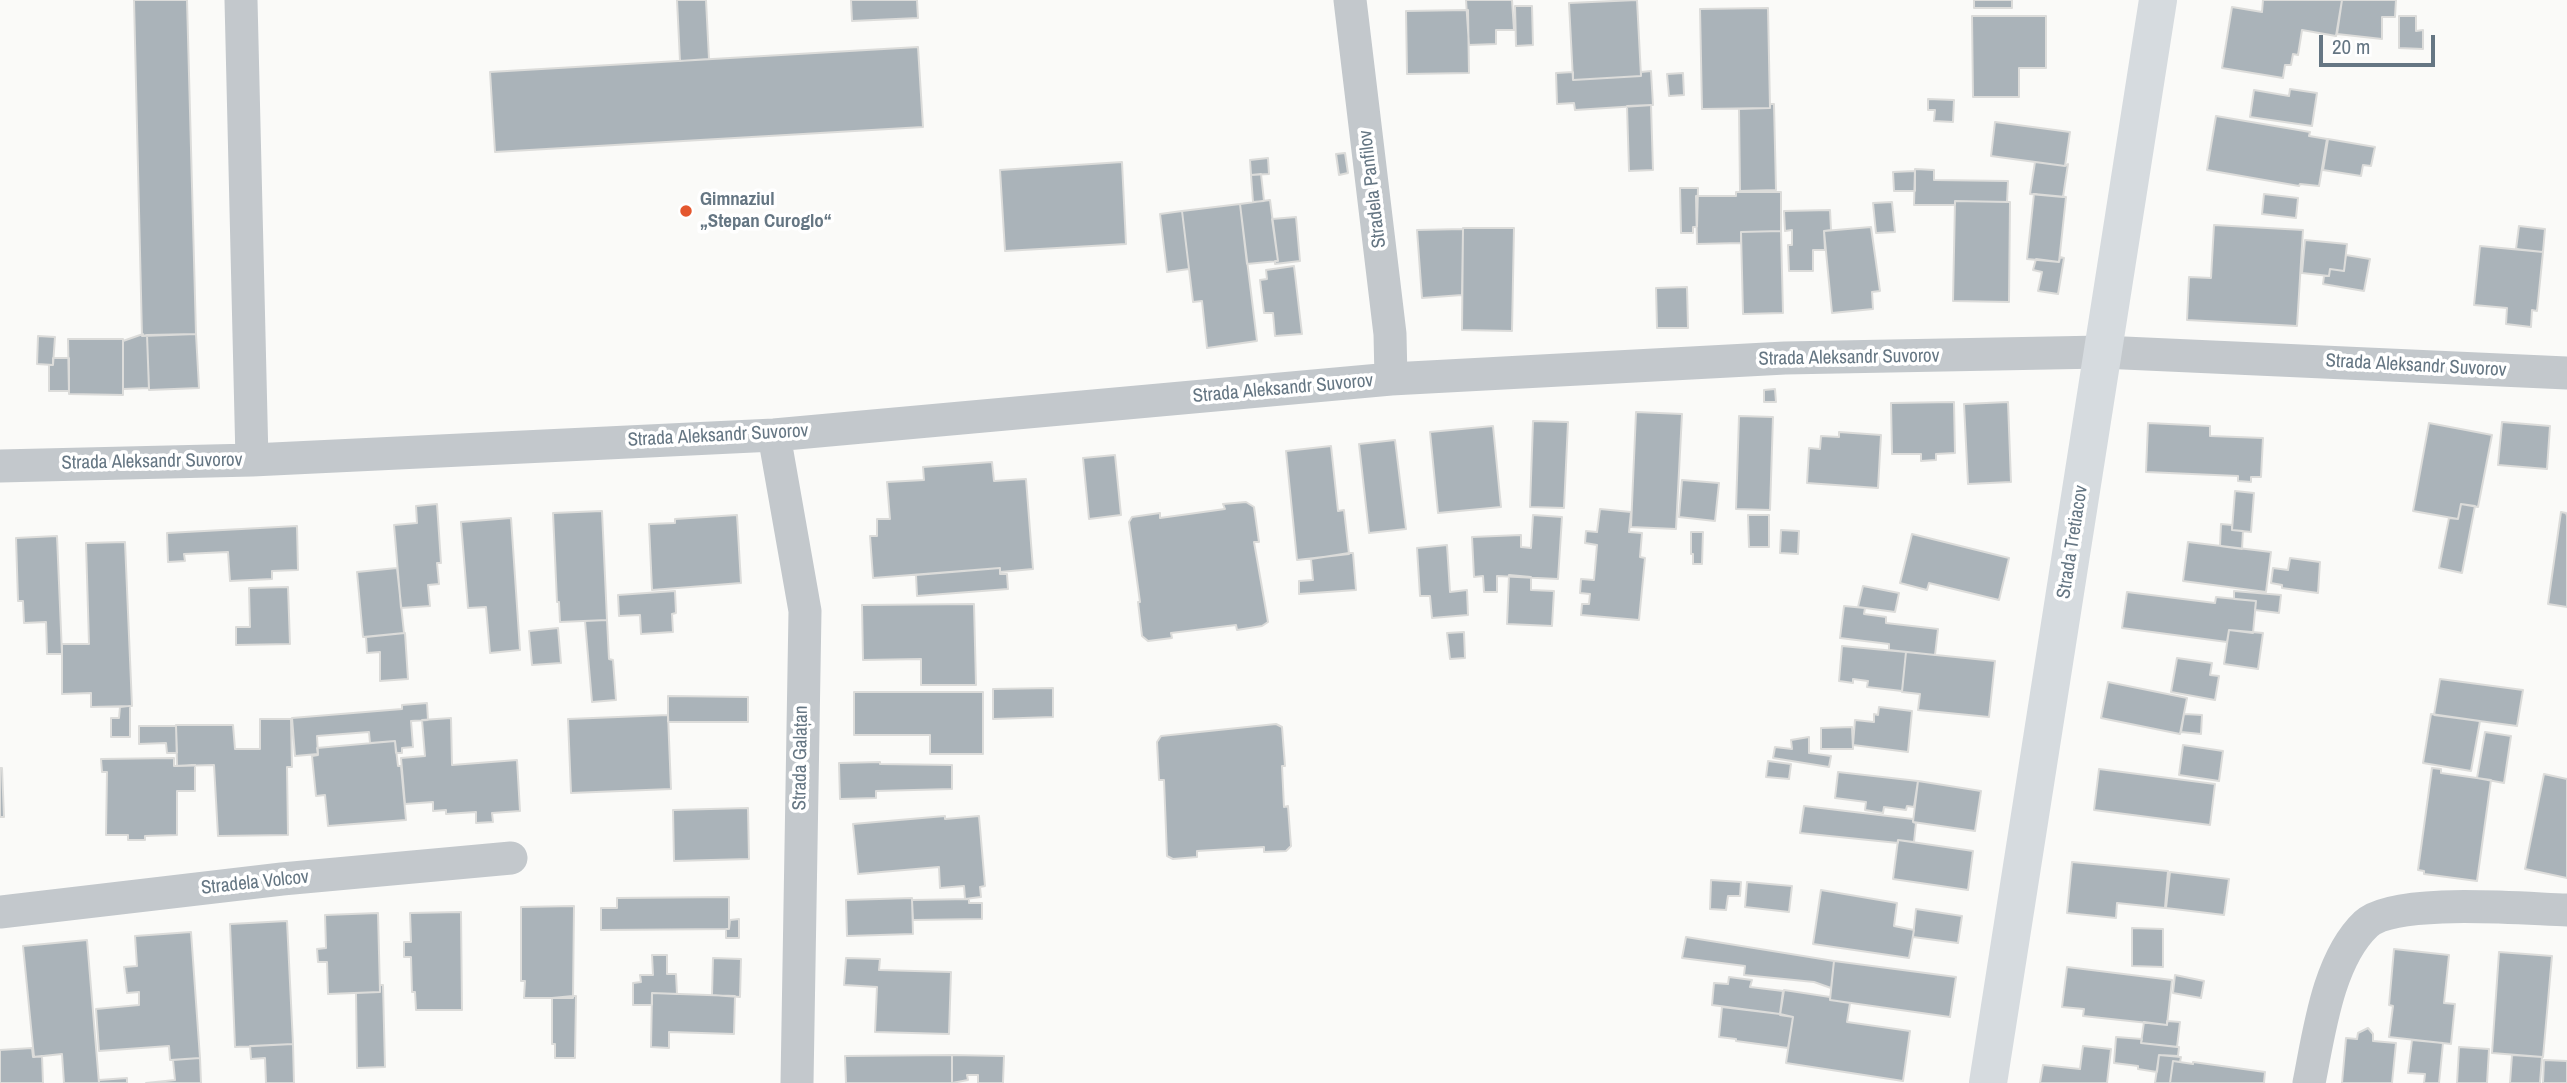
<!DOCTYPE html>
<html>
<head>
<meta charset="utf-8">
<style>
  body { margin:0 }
  #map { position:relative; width:2567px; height:1083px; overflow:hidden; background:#fafaf8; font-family:"Archivo Narrow",sans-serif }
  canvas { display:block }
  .scale { position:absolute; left:2319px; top:35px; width:116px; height:32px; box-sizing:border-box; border:4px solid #657683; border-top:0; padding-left:9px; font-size:21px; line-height:24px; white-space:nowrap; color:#657683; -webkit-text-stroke:5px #fff; paint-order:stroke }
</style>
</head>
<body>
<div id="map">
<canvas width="2567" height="1083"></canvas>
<div class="scale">20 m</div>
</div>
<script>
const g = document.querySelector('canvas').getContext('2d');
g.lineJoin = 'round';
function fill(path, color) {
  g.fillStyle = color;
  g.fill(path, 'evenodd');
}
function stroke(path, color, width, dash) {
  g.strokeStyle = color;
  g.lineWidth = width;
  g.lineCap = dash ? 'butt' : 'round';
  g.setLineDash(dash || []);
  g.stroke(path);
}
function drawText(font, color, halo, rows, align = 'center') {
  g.font = font + ' "Archivo Narrow",sans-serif';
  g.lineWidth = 7;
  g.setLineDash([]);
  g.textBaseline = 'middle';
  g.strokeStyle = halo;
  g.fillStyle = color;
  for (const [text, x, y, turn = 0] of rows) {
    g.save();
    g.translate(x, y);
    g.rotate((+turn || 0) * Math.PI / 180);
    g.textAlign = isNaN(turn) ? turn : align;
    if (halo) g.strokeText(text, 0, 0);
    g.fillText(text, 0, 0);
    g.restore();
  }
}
const building = new Path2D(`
  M134 0H187L196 334 142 336Z
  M677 0H706L709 59 680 61Z
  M851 0H917L918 18 852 21Z
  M1466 0H1512L1514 30H1496V44L1469 45Z
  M1637 0 1641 76 1573 80 1569 3Z
  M1974 0H2012V8H1974Z
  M2263 0H2342L2336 36 2302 30 2298 55 2293 54 2291 65H2285L2283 78 2222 68 2232 7 2262 12Z
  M2342 0H2396L2395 17H2382V39L2337 34Z
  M1515 6H1532L1533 45 1516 46Z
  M1768 8 1770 108 1702 109 1700 9Z
  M1468 10 1469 73 1407 74 1406 11Z
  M1972 16H2046V68H2019V97H1973Z
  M2399 16H2416V31L2423 30V49L2399 48Z
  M918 47 923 127 495 152 490 72Z
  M1651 71 1653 105 1575 110 1574 103 1557 104 1556 73 1573 72V80L1641 76V72Z
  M1683 73 1684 95 1669 96 1667 74Z
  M2290 89 2317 93 2312 126 2250 117 2254 90 2289 96Z
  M1928 99 1954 100 1953 122 1934 121 1935 110H1928Z
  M1770 104H1774L1776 190 1740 191 1739 109 1770 108Z
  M1651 105 1653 170 1629 171 1627 106Z
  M2216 116 2310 132 2309 136 2327 139 2319 186 2300 184 2299 186 2207 170Z
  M1995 122 2070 132 2065 166 1991 156Z
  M2328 139 2375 147 2371 166 2363 165 2361 176 2323 170Z
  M1345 153 1348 173 1339 175 1336 154Z
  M1268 158 1269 174 1251 175 1250 160Z
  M1122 162 1126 244 1005 251 1000 170Z
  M2035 162 2065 166 2068 164 2063 197 2030 194Z
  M1915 169 1934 170V180L2008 181 2007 202 1955 201V205H1914Z
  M1915 171V191H1894L1893 172Z
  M1261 174 1264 201 1253 202 1251 175Z
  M1680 188H1698L1697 227H1693V233H1681Z
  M1736 192H1781V231L1741 232V243L1697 244 1696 196H1736Z
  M2034 194 2066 197 2059 262 2027 259Z
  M2264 194 2298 198 2296 218 2262 214Z
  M1270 200 1278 261 1247 264 1240 204Z
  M1955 201 2010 202 2009 302 1953 301Z
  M1892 202 1895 232 1876 233 1873 203Z
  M1240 204 1257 341 1207 348 1202 301 1193 302 1182 211Z
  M1830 210 1831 230 1824 231 1825 250H1813V271H1789L1788 245H1792V230L1785 231 1784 211Z
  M1182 211 1189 269 1167 272 1160 214Z
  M1296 217 1300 261 1275 264V261H1278L1272 219Z
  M2214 225 2303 230 2297 326 2187 320 2189 277 2211 278Z
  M2519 226 2545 229 2543 252 2516 249Z
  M1871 227 1880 291 1872 292 1873 309 1832 313 1824 231Z
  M1463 228H1514L1512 331 1462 330Z
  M1463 229 1462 295 1422 298 1417 230Z
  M1781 231 1783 313 1743 314 1741 232Z
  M2305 240 2347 244 2344 271 2330 269 2329 276 2302 273Z
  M2480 246 2543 252 2537 311 2532 310 2531 327 2506 324 2507 308 2474 305Z
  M2346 255 2370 259 2364 291 2323 284 2324 276H2329L2330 269 2344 271Z
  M2060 257 2064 258 2058 294 2038 291 2042 272 2033 270 2036 259 2059 262Z
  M1294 266 1302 334 1275 336 1273 313H1264L1260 280 1267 279 1266 270Z
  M1687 287 1688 328H1657L1656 288Z
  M143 334 142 336 147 335 149 388 123 389V341Z
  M196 334 199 388 149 390 147 335Z
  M38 336 55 337 53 365 37 364Z
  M68 339H123V395L69 394Z
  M53 358H69V391H49V365H53Z
  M1775 389 1776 402H1764V390Z
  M1954 402 1955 453 1936 454V460L1921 461V454H1892L1891 403Z
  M2008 402 2011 482 1968 484 1964 404Z
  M1636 412 1682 414 1676 529 1631 527Z
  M1739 416 1773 417 1770 510 1736 509Z
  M1533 421 1568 422 1564 508 1530 507Z
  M2502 422 2550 426 2547 469 2498 465Z
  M2148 423 2210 426V436L2263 438 2261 477H2251V482L2238 481V476L2146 472Z
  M2429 423 2492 435 2478 507 2461 504 2458 519 2413 511Z
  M1493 426 1501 507 1438 513 1430 432Z
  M1839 432 1881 435 1878 488 1807 483 1809 448 1820 449 1821 436 1839 437Z
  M1395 440 1406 529 1369 533 1359 444Z
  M1331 446 1338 511 1344 510 1349 554 1297 560 1286 451Z
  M1115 455 1121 515 1089 519 1083 458Z
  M992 462 994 481 1026 479 1033 569 1000 572V568L873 578 870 536H877V519H890L887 482 924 480 923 467Z
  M1682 480 1719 483 1715 521 1679 517Z
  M2235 491 2254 493 2251 532 2232 530Z
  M1246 502 1254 507 1259 542H1254L1268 622 1262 626 1237 630 1236 625 1171 633 1172 638 1148 641 1142 636 1138 602H1140L1129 522 1132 517 1160 513V518L1225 509 1223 504Z
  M437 504 441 563H437L439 584 428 585 430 606 401 608 394 525 417 523 416 506Z
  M2461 504 2475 506 2462 573 2439 568 2449 518 2458 519Z
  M1600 509 1631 512 1629 532 1642 533 1640 557 1645 558 1639 620 1581 615 1582 604H1589L1590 594 1580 593 1581 579 1594 580 1597 545 1585 543 1586 531 1597 532Z
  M602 511 607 620 560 622 559 602H557L553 513Z
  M2561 512 2566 513 2567 516V607L2548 604Z
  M737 515 741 583 652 590 649 524 675 523V519Z
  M1533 515 1562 517 1558 579 1497 576V592H1484L1483 576 1474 577 1472 537 1521 535V547L1531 548Z
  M1748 515H1769V547H1749Z
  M511 518 520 650 490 653 486 607 468 608 461 522Z
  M2221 524 2232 525V530L2243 531 2242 549 2220 546Z
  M297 526 298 570 272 571V579L230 581 228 552 184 554 185 561 168 562 167 533Z
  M1781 530 1799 531 1798 554 1780 553Z
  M1691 532H1703L1702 564H1693V554H1691Z
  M1912 534 2009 558 1999 600 1929 583 1927 590 1900 583Z
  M57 536 62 654H47L46 622 24 623 23 601H18L16 538Z
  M125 542 132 706 91 707V693L62 694V644H89L86 543Z
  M2188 542 2271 552 2266 592 2183 581Z
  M1447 545 1450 592 1467 590 1468 615 1432 618 1430 596H1420L1417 548Z
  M1349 553H1353L1356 590 1299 594V581L1313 580 1311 559Z
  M2290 558 2320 562 2318 593 2282 588V585L2271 583 2273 568 2288 570Z
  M397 568 404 633 363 637 357 572Z
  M1000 568V574H1007L1008 589 917 596 916 575Z
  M1509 575 1531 577V590L1554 591 1552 626 1507 624Z
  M1863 586 1899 593 1895 612 1858 607Z
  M288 587 290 644 236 645V627H250L249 588Z
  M675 591 676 613 672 614 673 632 641 634 640 615 619 616 618 595Z
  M2234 591 2281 595 2279 613 2255 610 2256 601 2234 599Z
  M2127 592 2215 603 2216 597 2256 601 2253 633 2229 630 2227 642 2122 628Z
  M974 604 976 685H921V659L863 660 862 605Z
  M1844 606 1865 608 1864 614 1886 617V623L1938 629 1935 655 1889 650V644L1840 638Z
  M607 620 609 659 613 660 616 700 592 702 585 621Z
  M558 628 561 663 532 665 529 631Z
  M2229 630 2263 633 2258 669 2224 664Z
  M1464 632 1465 658 1450 659 1447 633Z
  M405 633 408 679 380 681V652L367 653 366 637Z
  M1842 646 1906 652 1902 691 1867 687 1868 681 1853 679V683L1839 681Z
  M1906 652 1995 661 1989 717 1918 710 1920 694 1902 692Z
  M2177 658 2212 663 2210 675 2219 676 2215 700 2171 692Z
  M2440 679 2523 690 2517 726 2434 715Z
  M2108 682 2187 698 2180 734 2101 718Z
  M1053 688V717L993 719V689Z
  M854 692H983V754H930V735H854Z
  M668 696 748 697V722H668Z
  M427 703 428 720 411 721 413 747 402 748V753H396L395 741 370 743 369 732 317 736 318 754 295 756 292 718 402 709V705Z
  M130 706V737H111V718H119L120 707Z
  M1879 707 1912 711 1908 752 1853 745 1855 720 1874 722V714L1878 715Z
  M2184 714 2202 715 2201 734 2181 732Z
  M2431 714 2480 721 2471 771 2423 763Z
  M668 715 671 789 571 793 568 719Z
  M451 718 452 765 517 760 520 811 492 813 493 822 476 823V812L446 814V810L433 811V802L405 804 401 758 425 756 422 720Z
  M260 719H291L292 767H287L288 835 218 836 214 765 177 766 176 725H233L235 749H260Z
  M1276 724 1282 727 1285 766H1282L1284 807 1288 806 1291 846 1286 851 1264 852V847L1197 851V857L1173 859 1167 856 1164 780H1159L1157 742 1161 736Z
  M139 726H176L177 753H167L166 743 139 744Z
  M1852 727 1853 749H1821V728Z
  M2485 732 2511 736 2504 783 2477 778Z
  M1809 737V753L1831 756 1829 767 1773 758 1775 747 1792 749 1791 740Z
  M395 741 398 766H401L406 820 328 826 325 795 316 796 312 756 318 755 317 748Z
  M2183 745 2223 751 2219 781 2179 775Z
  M174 758V766L195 765V791H177V835L145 836V840H128V835H106L107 772H102L101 759Z
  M1768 761 1791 764 1789 779 1766 777Z
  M880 762V764L952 765V789L876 791V798L840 799 839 763Z
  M0 768H2L4 817H0Z
  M2432 768 2441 769V773L2491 780 2477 881 2424 874V871L2418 870Z
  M2099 769 2215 784 2210 825 2094 810Z
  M1838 772 1918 781 1914 807 1907 806 1906 810 1884 807 1883 813 1865 810 1866 802 1835 798Z
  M2544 774 2567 779V878L2525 869Z
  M1918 781 1981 791 1975 831 1913 822Z
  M1804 806 1913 819V822L1916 823 1914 842 1898 840V843L1800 833Z
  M748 808 749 859 674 861 673 810Z
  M945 816V819L979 816 985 886 980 887 981 897 965 899 964 886 940 888 939 867 858 874 853 824Z
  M1898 840 1973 851 1968 890 1893 879Z
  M2072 862 2168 871 2165 908 2117 903 2116 918 2067 913Z
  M2170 872 2229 879 2224 915 2166 908Z
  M1711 880 1741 882 1740 896H1728L1726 910 1710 909Z
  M1747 882 1792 886 1789 912 1745 907Z
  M1821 890 1897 903 1894 926 1914 930 1909 958 1813 944Z
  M729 897V929L601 930V908H617V898Z
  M912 898 913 934 847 936 846 900Z
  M969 899V903H982V919L913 920 912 900Z
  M574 906 573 998H524L525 981H521V907Z
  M1916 909 1962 916 1958 943 1913 937Z
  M461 912 462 1010H416L415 992H412L411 957H404V942H411L410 913Z
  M378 913 380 992 328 994 327 962H318L317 949 326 948 325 915Z
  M739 919V938H726V929H729L730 920Z
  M287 921 293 1044 235 1047 230 924Z
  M2132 928 2163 929V967L2132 966Z
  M191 932 200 1058 170 1060 169 1046 99 1051 96 1009 139 1005V992L127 993 124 967 137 966 135 936Z
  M1686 937 1834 961 1831 988 1814 982 1744 975 1745 966 1682 958Z
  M87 940 99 1083H64L62 1054 34 1057 23 946Z
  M2394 949 2449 955 2444 1003 2455 1004 2451 1044 2389 1037 2393 1006 2389 1005Z
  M2499 952 2552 956 2543 1057 2492 1053Z
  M652 955H667V974H676L677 994 652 993V1005H633V983L641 982 640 975H653Z
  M713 958 741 959 740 997 712 995Z
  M846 958 880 959 879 970 951 972 949 1034 875 1032 877 987 844 985Z
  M1834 961 1956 977 1950 1017 1830 1000Z
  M2067 967 2172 980 2167 1025 2083 1016 2084 1009 2062 1007Z
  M2175 975 2204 981 2201 998 2173 993Z
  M1729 977 1752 980 1750 987 1783 991 1780 1014 1712 1005 1714 983 1728 984Z
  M380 985H383L385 1067 357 1068 356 993 380 992Z
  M1784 990 1830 997V1000L1850 1003 1847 1022 1910 1031 1903 1081 1786 1063 1793 1017 1780 1015Z
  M652 993 735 996 734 1034 669 1032V1048L651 1047Z
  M573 996H576L575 1058H555V1044H552V998Z
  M1722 1007 1780 1014 1793 1017 1788 1048 1736 1041V1039L1719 1037Z
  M2167 1021 2180 1022 2177 1047 2141 1043 2144 1022 2167 1025Z
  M2368 1028 2373 1034V1041L2396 1043 2392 1083H2342L2346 1038 2357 1039 2358 1033Z
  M2116 1037 2142 1039 2141 1043 2179 1047 2178 1056 2159 1055 2157 1072 2138 1069V1066L2114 1063Z
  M2412 1040 2443 1043 2439 1083H2424L2425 1074 2408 1073Z
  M293 1044 294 1083H266L265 1058 251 1059 250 1046Z
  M2083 1046 2111 1049 2107 1083H2040L2043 1065 2080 1069Z
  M2459 1047 2489 1049 2487 1083H2457Z
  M32 1048 33 1057 42 1056 43 1083H0V1050Z
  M952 1055V1083H846L845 1056Z
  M952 1055 1004 1056 1003 1083H978V1075H967L968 1080 952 1083Z
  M2159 1055 2181 1057 2180 1062 2173 1061 2170 1083H2155Z
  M2512 1055 2542 1057 2540 1083H2510Z
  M200 1058 201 1083H146L175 1080 173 1060Z
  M2544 1060 2567 1061V1083H2543Z
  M2173 1061 2193 1064V1062L2265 1072 2264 1083H2170Z
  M127 1078V1083H99V1080Z`);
const street = new Path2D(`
  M241 0 252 460
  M1350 0 1390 334 1391 379
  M774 435 805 611 797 1083
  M0 466 252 460 774 435 1391 379 1785 358 2102 352 2567 373
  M0 912 282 879 511 858
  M2309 1083C2319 1033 2328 960 2366 924 2395 897 2526 909 2567 910`);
const secondary = new Path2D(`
  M1988 1083 2158 0`);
const markers = [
  [686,211,7,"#e4572e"]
];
const streetNames = [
  ["Stradela Panfilov",1373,189,-97],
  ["Strada Aleksandr Suvorov",1849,358,-1],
  ["Strada Aleksandr Suvorov",2416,366,3],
  ["Strada Aleksandr Suvorov",1283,389,-5],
  ["Strada Aleksandr Suvorov",718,436,-3],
  ["Strada Aleksandr Suvorov",152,462,-1],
  ["Strada Tretiacov",2073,542,-81],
  ["Strada Galațan",801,758,-89],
  ["Stradela Volcov",255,883,-6]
];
const poiNames = [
  ["Gimnaziul",700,200],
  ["„Stepan Curoglo“",700,222]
];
fill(building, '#aab3b9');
stroke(building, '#dcdcda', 2);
stroke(street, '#c3c8cc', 33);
stroke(secondary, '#d6dbdf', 38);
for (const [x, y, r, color] of markers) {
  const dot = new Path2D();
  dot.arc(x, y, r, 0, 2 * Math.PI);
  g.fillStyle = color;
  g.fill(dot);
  stroke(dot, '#fff', 2.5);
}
drawText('19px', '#657683', '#fff', streetNames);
drawText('bold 19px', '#657683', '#fff', poiNames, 'left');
</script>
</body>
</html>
